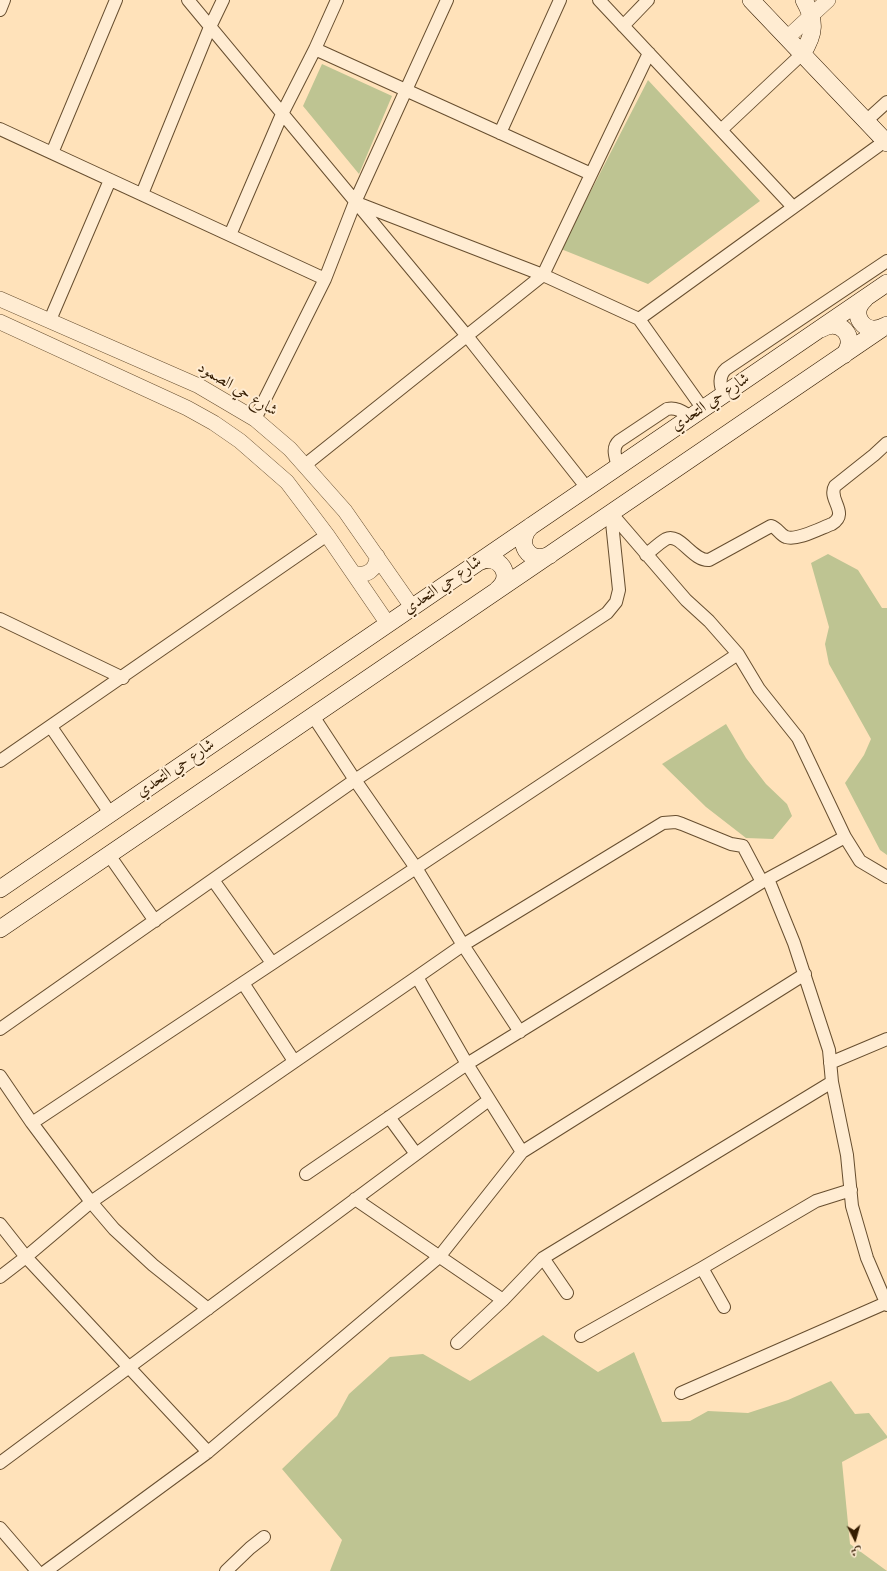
<!DOCTYPE html>
<html>
<head>
<meta charset="utf-8">
<style>
  body { margin:0 }
  #map { position:relative; width:887px; height:1571px; overflow:hidden; background:#ffe2ba; font-family:"IM FELL DW Pica",Amiri,serif }
  canvas { display:block }
  .north { position:absolute; left:835px; top:1519px; width:40px; height:40px; -webkit-text-stroke:3px #ffecd2; paint-order:stroke; rotate:174deg; font-size:11px; font-weight:700; line-height:16px; text-align:center; color:#341c01 }
  .north::after { content:''; display:block; margin:auto; width:14px; height:18px; background:#341c01; clip-path:polygon(50% 0,100% 100%,50% 72%,0 100%) }
</style>
</head>
<body>
<div id="map">
<canvas width="887" height="1571"></canvas>
<div class="north">ش</div>
</div>
<script>
const g = document.querySelector('canvas').getContext('2d');
g.lineJoin = 'round';
function fill(path, color) {
  g.fillStyle = color;
  g.fill(path, 'evenodd');
}
function stroke(path, color, width, dash) {
  g.strokeStyle = color;
  g.lineWidth = width;
  g.lineCap = dash ? 'butt' : 'round';
  g.setLineDash(dash || []);
  g.stroke(path);
}
function drawText(font, color, halo, rows, align = 'center') {
  g.font = font + ' "IM FELL DW Pica",Amiri,serif';
  g.lineWidth = 4;
  g.setLineDash([]);
  g.textBaseline = 'middle';
  g.strokeStyle = halo;
  g.fillStyle = color;
  for (const [text, x, y, turn = 0] of rows) {
    g.save();
    g.translate(x, y);
    g.rotate((+turn || 0) * Math.PI / 180);
    g.textAlign = isNaN(turn) ? turn : align;
    if (halo) g.strokeText(text, 0, 0);
    g.fillText(text, 0, 0);
    g.restore();
  }
}
const green = new Path2D(`
  M322 64 392 96 359 174 303 106Z
  M648 80 760 201 648 284 561 249Z
  M828 554 858 570 882 608H887V855L880 850 845 783 864 755 871 739 829 664 825 644 829 627 811 563Z
  M726 724 746 758 766 784 787 804 792 816 773 839 746 838 706 807 662 764Z
  M543 1335 598 1372 634 1352 662 1422 690 1421 708 1411 748 1413 788 1400 831 1381 855 1414 869 1413 887 1436V1438L842 1462 850 1544 887 1571H330L342 1540 282 1469 337 1416 349 1394 390 1357 423 1354 470 1381Z`);
const minor = new Path2D(`
  M188 0 467 336 587 488
  M599 0 793 207
  M0 10 4 0
  M623 26 648 0
  M315 49 591 174
  M866 121 887 102
  M0 129 325 279
  M721 130 802 54
  M500 133 560 0
  M52 153 116 0
  M142 194 210 27 223 0
  M357 203 543 275 639 319 703 409
  M230 235 282 114 315 49 337 0
  M639 319 885 141
  M50 320 110 180
  M724 395C720 386 718 376 726 369L887 261
  M255 419 325 279 355 202 447 0
  M305 465 543 275 649 53
  M618 467C616 458 611 448 619 441L667 409C677 407 683 412 691 417
  M611 513 686 600 709 621 738 654 759 689 798 738 845 837 860 861 887 877
  M646 555C652 550 659 543 666 539 680 532 692 561 709 560L771 526C778 528 780 535 786 537 797 541 821 528 832 524 850 513 827 499 835 486L874 455 887 443
  M0 619 123 678
  M313 716 355 780 416 868 463 945 520 1032
  M51 727 110 813
  M0 761 327 535
  M109 855 155 921
  M768 879 794 943 829 1050 832 1082 847 1155 852 1206 867 1258 887 1305
  M213 880 272 963
  M243 983 294 1061
  M0 1029 355 780 607 613 616 602 619 590 611 513
  M830 1063 887 1039
  M0 1076 32 1123 91 1202 114 1229 153 1265 208 1309
  M389 1117 416 1154
  M32 1123 738 654
  M522 1152 467 1064 417 977 463 945 663 823 676 822 682 824 731 844 743 846 762 882
  M306 1174 467 1064 762 882 845 837
  M355 1199 503 1300
  M0 1224 26 1257 208 1452
  M543 1258 567 1293
  M702 1268 724 1307
  M0 1277 26 1257 91 1202 417 977
  M581 1336 702 1268 816 1201 851 1190
  M457 1343 503 1300 543 1258 832 1082
  M681 1393 886 1303
  M0 1463 489 1100
  M0 1528 37 1571
  M46 1571 208 1452 439 1257 522 1152 805 974
  M226 1571 250 1548 264 1537`);
const tertiary = new Path2D(`
  M787 38 828 0
  M0 299 199 386 255 419 290 449 345 511 412 607
  M0 322 187 408 214 423 240 441 287 482 327 535 388 624
  M354 573C366 577 377 570 377 556`);
const secondary = new Path2D(`
  M751 0 887 143
  M802 54C815 34 816 21 804 0
  M865 299C848 314 865 337 885 326
  M821 329C840 317 858 337 844 355
  M531 526C514 542 529 565 550 555
  M479 562C499 552 515 576 497 590
  M0 889 887 283
  M0 929 887 325`);
const streetNames = [
  ["شارع حي الصمود",237,390,31],
  ["شارع حي التحدي",711,403,-34],
  ["شارع حي التحدي",443,586,-34],
  ["شارع حي التحدي",176,769,-34]
];
fill(green, '#bec492');
stroke(minor, '#674e2f', 14);
stroke(tertiary, '#674e2f', 16);
stroke(secondary, '#341c01', 18);
stroke(minor, '#ffecd2', 12);
stroke(tertiary, '#ffecd2', 15);
stroke(secondary, '#ffecd2', 17);
drawText('16px', '#341c01', '#ffecd2', streetNames);
</script>
</body>
</html>
